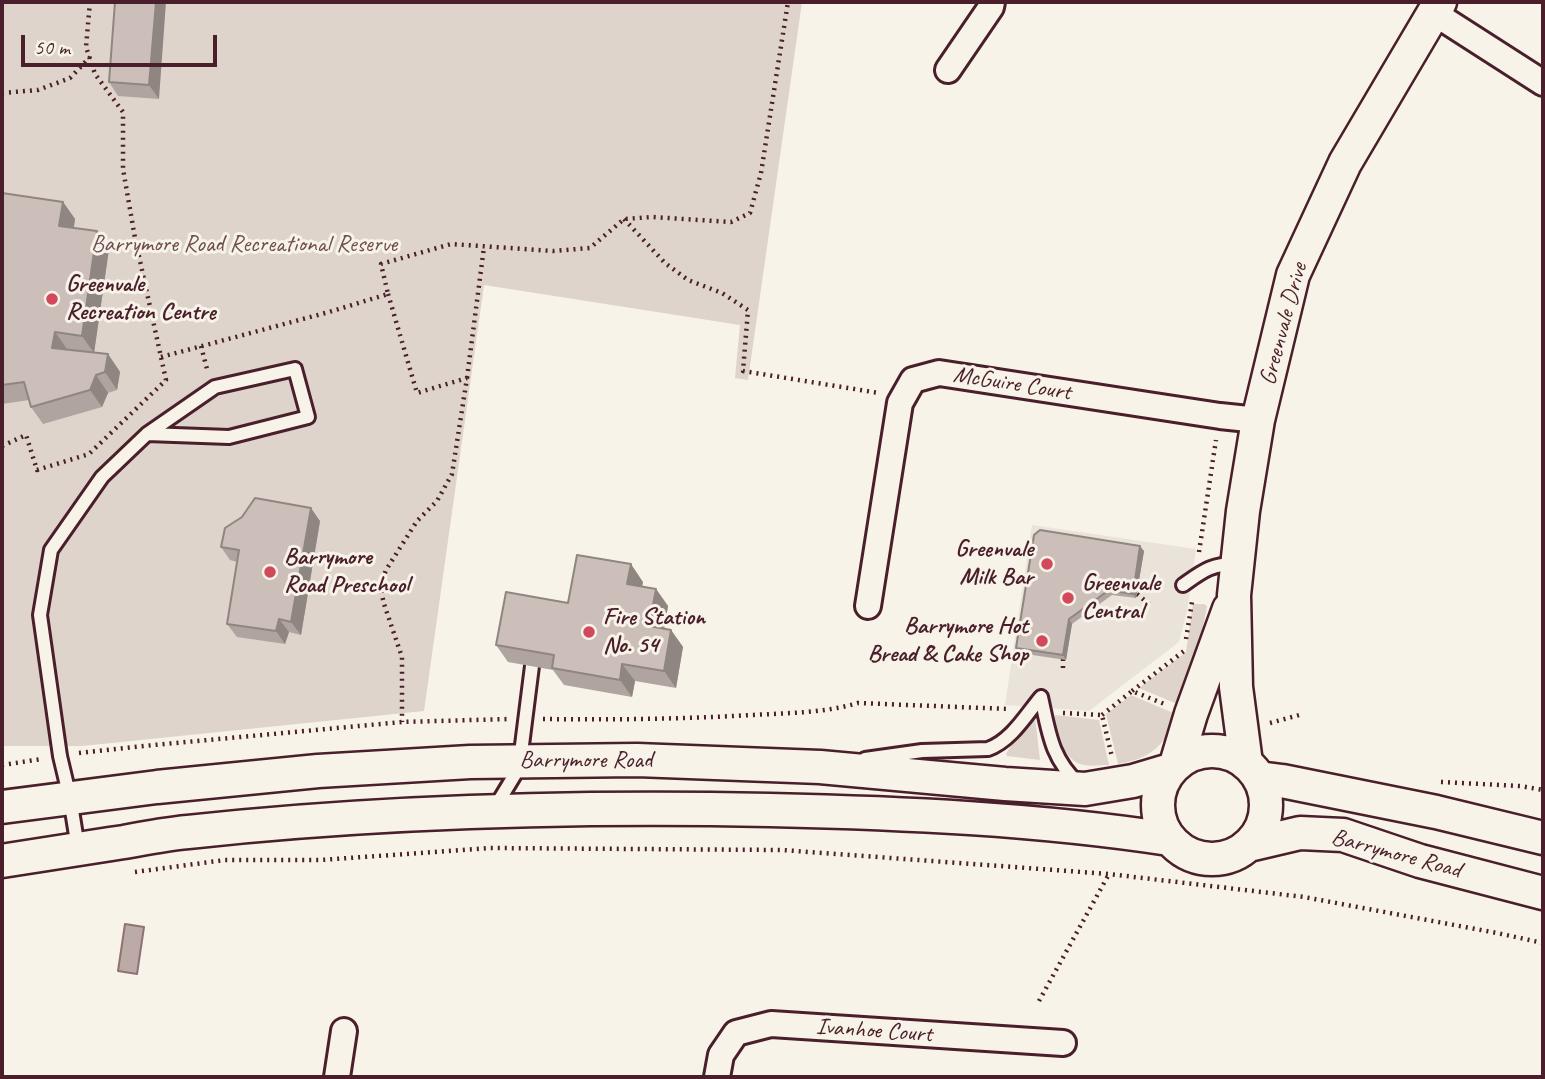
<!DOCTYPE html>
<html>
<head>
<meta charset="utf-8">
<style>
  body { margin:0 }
  #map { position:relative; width:1545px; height:1079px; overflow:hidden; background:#f7f3e8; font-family:Caveat,sans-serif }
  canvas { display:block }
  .frame { position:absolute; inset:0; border:4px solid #4a1f2b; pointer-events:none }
  .scale { position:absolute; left:21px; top:35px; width:196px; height:32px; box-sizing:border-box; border:4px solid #4a1f2b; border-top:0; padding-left:9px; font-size:21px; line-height:24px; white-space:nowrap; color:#4a1f2b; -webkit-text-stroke:5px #f7f3e8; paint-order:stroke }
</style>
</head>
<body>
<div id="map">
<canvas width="1545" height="1079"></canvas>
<div class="frame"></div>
<div class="scale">50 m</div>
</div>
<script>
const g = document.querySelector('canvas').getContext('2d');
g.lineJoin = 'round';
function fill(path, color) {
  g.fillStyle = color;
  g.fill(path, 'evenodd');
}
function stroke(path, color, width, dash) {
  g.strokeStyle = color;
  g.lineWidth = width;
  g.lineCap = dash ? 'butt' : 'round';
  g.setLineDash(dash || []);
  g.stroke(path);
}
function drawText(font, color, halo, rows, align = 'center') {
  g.font = font + ' Caveat,sans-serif';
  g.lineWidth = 6;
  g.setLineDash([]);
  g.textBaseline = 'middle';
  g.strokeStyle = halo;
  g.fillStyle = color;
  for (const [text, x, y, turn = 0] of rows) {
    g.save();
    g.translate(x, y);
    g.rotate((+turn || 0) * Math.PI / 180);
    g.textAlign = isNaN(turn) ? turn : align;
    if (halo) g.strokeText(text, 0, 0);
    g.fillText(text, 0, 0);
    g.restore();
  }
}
const built = new Path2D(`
  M1032 525 1196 549 1187 611 1179 642 1089 711 1005 705Z`);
const green = new Path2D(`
  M2 2H802L748 380 735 378 740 325 484 285 424 711 82 746H2Z
  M1193 604H1204L1207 606 1196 664 1182 706 1139 688 1186 652Z
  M1131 695 1178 715C1164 746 1152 758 1118 764L1106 714Z
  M1034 715 1035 717 1040 760 1007 756 1006 754 1028 716Z
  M1055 715 1099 720 1109 765C1100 765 1088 767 1080 764 1064 758 1051 730 1055 715Z`);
const water = new Path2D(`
  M125 924 144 927 137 974 118 971Z`);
const path = new Path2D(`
  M2 93 38 90 70 78 90 57
  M624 219 665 263 688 280 722 293 748 310 743 371 879 393
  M388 294 417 393 467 378 452 474 437 501 417 521 386 570 380 586 384 604 402 657V722
  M201 346 208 373
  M161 357 329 312 388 294 381 264 451 244 553 251 590 248 624 219 652 217 731 222 750 213 761 173 788 2
  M467 378 484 247
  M2 446 26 435 37 470 89 454 166 380 135 238 123 169V112L95 74 86 47 90 2
  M1199 552 1216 440
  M1137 594 1150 605
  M1186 639 1192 602
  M1063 659V669
  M1132 691 1184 651
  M1063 713 1102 715 1112 757
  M1102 715 1132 691 1167 705
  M543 719C613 720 682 719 752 715 788 713 824 713 858 703L1009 709
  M1270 723 1303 714
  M79 753 154 745 402 722 509 719
  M2 765 42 759
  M1441 782 1520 786 1543 790
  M135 872 225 860H321L490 848 782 850 1109 874 1304 897 1497 933 1543 943
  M1039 1001 1109 874`);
const service = new Path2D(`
  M1183 585C1203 571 1211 564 1236 564
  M1041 697C1049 733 1051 758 1079 784
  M865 759 922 751 988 749C1011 741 1026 715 1041 697
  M494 809 514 776 520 761 532 666
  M78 848 70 798 60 756 40 615 51 550 102 477 147 434 215 387 295 369 308 417 229 437 147 434`);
const minor = new Path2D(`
  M1434 13 1543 83
  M948 70 991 7 992 2
  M868 606 900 403 913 380 939 373 1220 416 1258 420
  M337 1077 344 1031
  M717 1077 721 1055 736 1033 771 1024 1063 1043`);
const tertiary = new Path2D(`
  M1158 805a54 54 0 1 1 108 0a54 54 0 1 1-108 0Z
  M1246 763 1236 687 1234 595 1243 511 1258 420 1293 275 1345 163 1440 2
  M1176 764 1191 714 1229 609
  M1259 778 1282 781 1436 812 1543 838
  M2 807 157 787 318 771 470 762 637 760 820 767 1005 784 1085 789 1133 781 1170 770
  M1249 845 1300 833 1343 835 1420 861 1543 893
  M2 861C42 855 83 848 124 842 145 838 166 834 188 832 381 811 575 806 770 810 903 813 1037 819 1169 839`);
const wall = new Path2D(`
  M115 2 159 99 118 96 109 82Z
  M2 193 63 202 75 219 74 228 97 231 109 249 94 353 108 354 120 372 117 390 108 393 102 407 43 424 31 407 29 400 2 404Z
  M320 521 301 635 289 632 285 644 237 637 227 624 237 562 230 560 221 547Z
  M1144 551 1136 598 1112 595 1072 624 1066 660 1019 653 1016 648Z
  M643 582 642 586 656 589 668 606 664 628 671 630 683 647 676 688 635 681 632 697 564 685 553 670 508 662 496 645 568 603Z`);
const shadedWall = new Path2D(`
  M156 2H166L159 99 149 85Z
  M63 202 75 219 71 243 59 226Z
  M97 231 109 249 94 353 82 336Z
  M55 332 67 349 52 348Z
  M108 354 120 372 117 390 105 372Z
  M96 375 108 393 102 407 90 390Z
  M311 508 320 521 301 635 291 622Z
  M1140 546 1144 551 1136 598 1133 594Z
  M631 564 643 582 639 601 627 584Z
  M656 589 668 606 662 643 649 626Z
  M279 619 289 632 285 644 276 631Z
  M1069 619 1072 624 1066 660 1063 655Z
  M671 630 683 647 676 688 664 671Z
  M622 664 635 681 632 697 620 680Z`);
const building = new Path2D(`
  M115 2H156L149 85 109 82Z
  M2 193 63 202 59 226 97 231 82 336 55 332 52 348 108 354 105 372 96 375 90 390 31 407 24 382 2 385Z
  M255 498 311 508 291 622 279 619 276 631 227 624 239 550 221 547 225 528 242 517Z
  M1040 530 1140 546 1133 594 1109 590 1069 619 1063 655 1016 648 1034 535Z
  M577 555 631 564 627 584 656 589 649 626 671 630 664 671 622 664 620 680 552 668 554 655 496 645 506 592 568 603Z`);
const markers = [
  [52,299,7,"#d1495b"],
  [1047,564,7,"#d1495b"],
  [270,572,7,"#d1495b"],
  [1068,598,7,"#d1495b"],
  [589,632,7,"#d1495b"],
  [1042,641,7,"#d1495b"]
];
const parkNames = [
  ["Barrymore Road Recreational Reserve",244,245]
];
const poiNames = [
  ["Greenvale",66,285],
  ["Recreation Centre",66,313],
  ["Greenvale",1033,550,"right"],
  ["Milk Bar",1033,578,"right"],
  ["Barrymore",284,558],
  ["Road Preschool",284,586],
  ["Greenvale",1082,584],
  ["Central",1082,612],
  ["Fire Station",603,618],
  ["No. 54",603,646],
  ["Barrymore Hot",1028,627,"right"],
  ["Bread & Cake Shop",1028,655,"right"]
];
const streetNames = [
  ["Greenvale Drive",1284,324,-75],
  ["McGuire Court",1012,384,9],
  ["Barrymore Road",586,761],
  ["Barrymore Road",1396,854,15],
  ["Ivanhoe Court",874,1031,4]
];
fill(built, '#eae3da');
fill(green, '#ded4cc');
fill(water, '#bcaaa7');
stroke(water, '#8e7275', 2);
stroke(service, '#4a1f2b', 18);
stroke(minor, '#4a1f2b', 30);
stroke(tertiary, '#4a1f2b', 37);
stroke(path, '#4a1f2b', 4.5, [2, 5]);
stroke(service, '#f7f3e8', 12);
stroke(minor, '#f7f3e8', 24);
stroke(tertiary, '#f7f3e8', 32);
fill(wall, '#afa49f');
fill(shadedWall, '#8f8682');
fill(building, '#ccbfb9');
stroke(building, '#8f8682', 2);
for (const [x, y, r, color] of markers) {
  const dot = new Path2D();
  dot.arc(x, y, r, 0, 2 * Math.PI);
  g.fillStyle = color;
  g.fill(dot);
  stroke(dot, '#f7f3e8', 2.5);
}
drawText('24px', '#6f4c53', '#f7f3e8', parkNames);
drawText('bold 24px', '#4a1f2b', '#f7f3e8', poiNames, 'left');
drawText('24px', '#4a1f2b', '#f7f3e8', streetNames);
</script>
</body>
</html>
